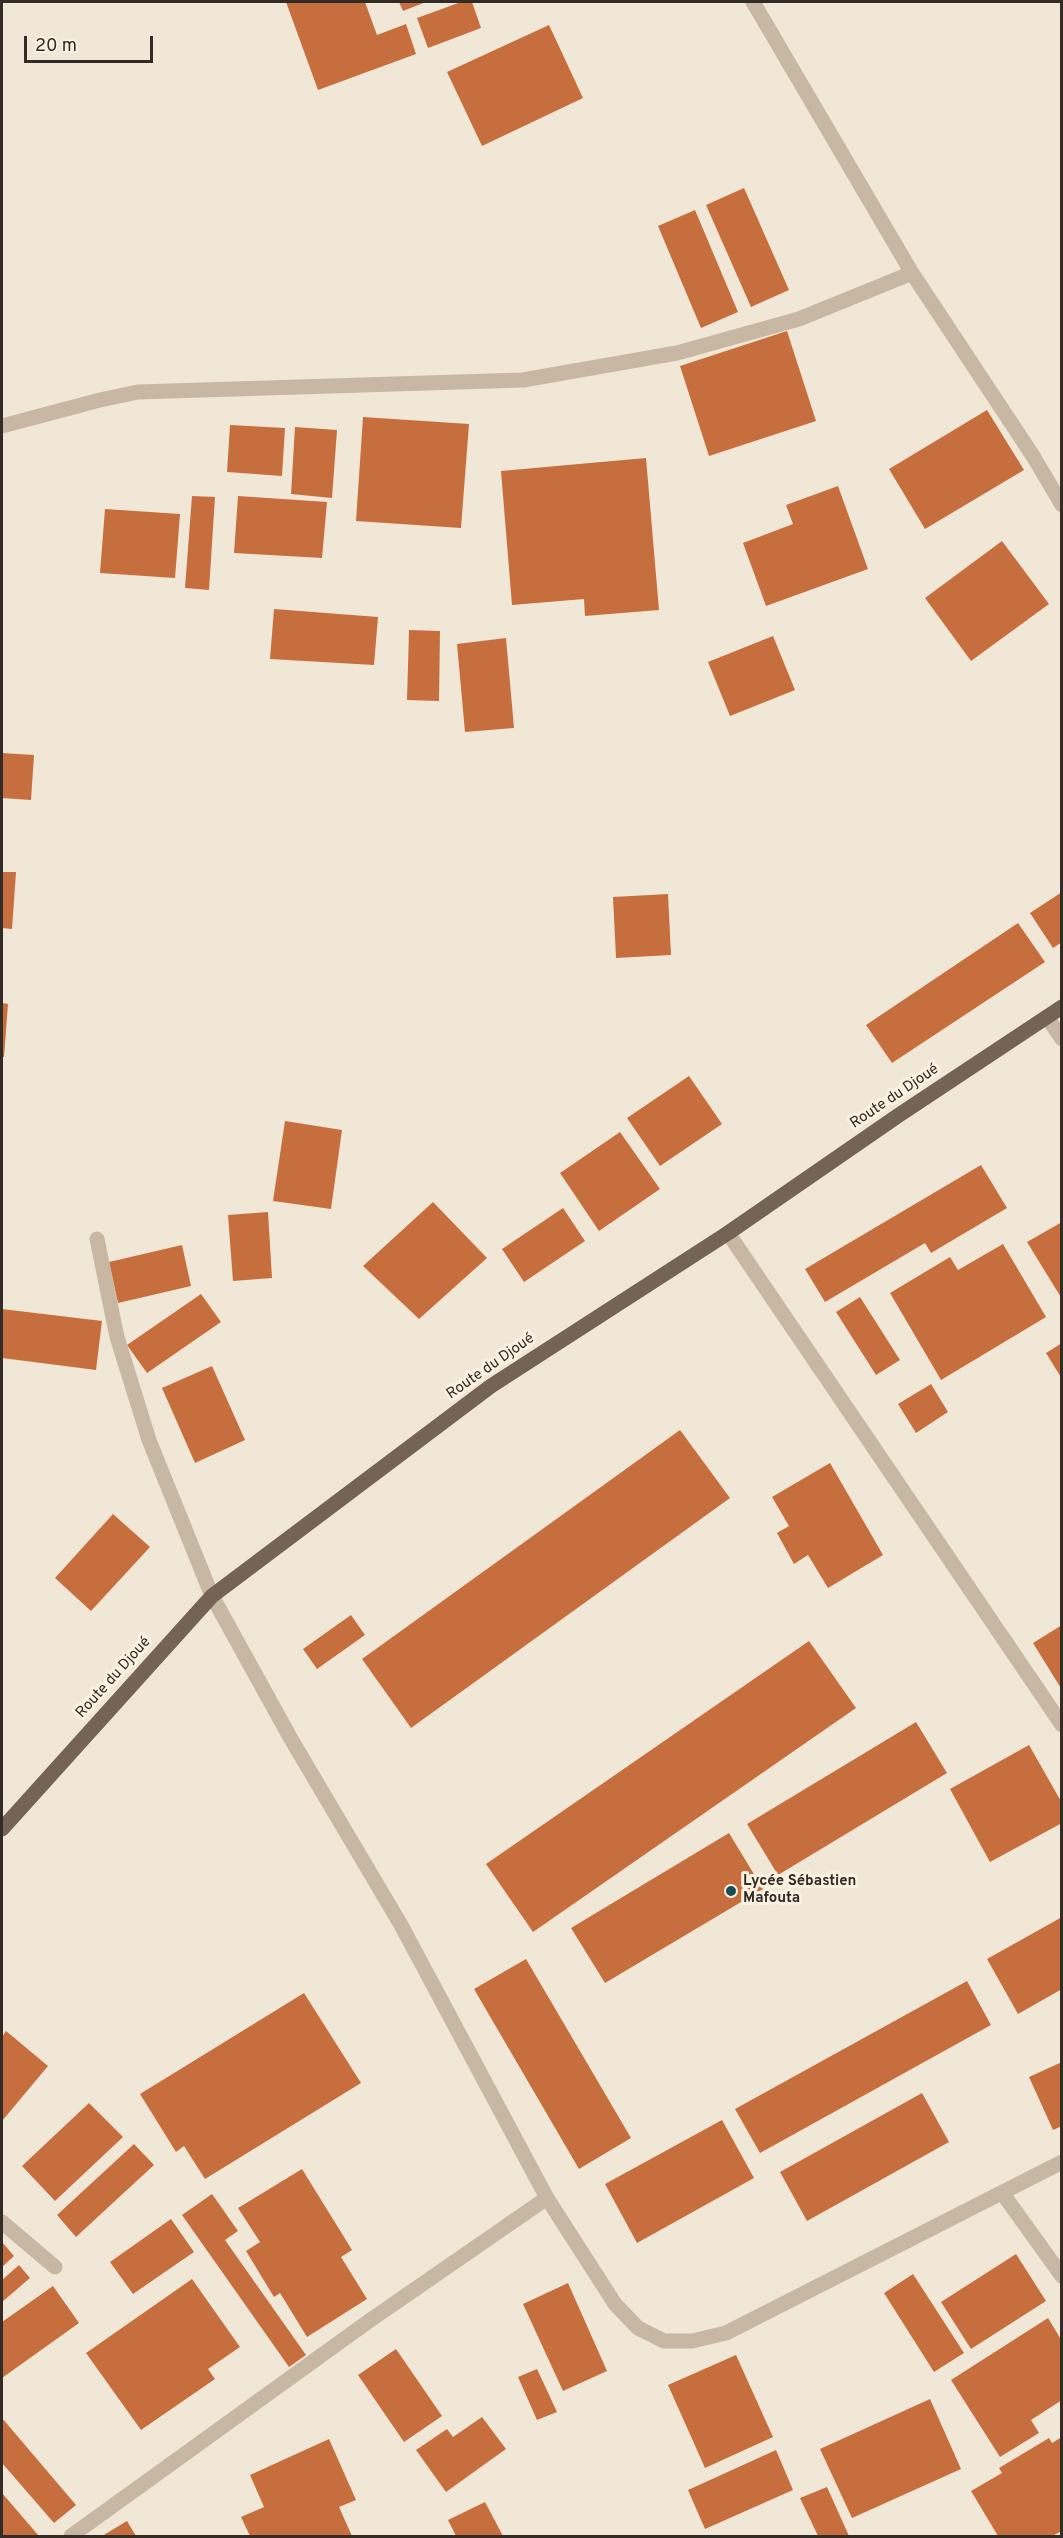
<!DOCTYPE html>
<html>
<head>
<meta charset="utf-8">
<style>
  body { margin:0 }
  #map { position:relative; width:1063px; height:2538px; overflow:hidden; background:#f1e7d6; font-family:Overpass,sans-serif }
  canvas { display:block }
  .frame { position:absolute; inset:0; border:3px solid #332b25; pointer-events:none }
  .scale { position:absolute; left:24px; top:36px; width:129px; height:27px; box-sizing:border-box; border:3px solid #332b25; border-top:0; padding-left:8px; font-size:18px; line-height:21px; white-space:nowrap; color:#332b25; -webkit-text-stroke:4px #f9f1e2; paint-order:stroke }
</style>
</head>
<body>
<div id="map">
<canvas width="1063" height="2538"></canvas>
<div class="frame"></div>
<div class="scale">20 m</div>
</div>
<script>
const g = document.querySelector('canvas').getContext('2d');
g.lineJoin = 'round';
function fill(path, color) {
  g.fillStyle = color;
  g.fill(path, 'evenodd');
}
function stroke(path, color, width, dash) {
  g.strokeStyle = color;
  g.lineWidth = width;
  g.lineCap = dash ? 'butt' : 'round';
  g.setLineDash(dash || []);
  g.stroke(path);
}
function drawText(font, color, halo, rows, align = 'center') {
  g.font = font + ' Overpass,sans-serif';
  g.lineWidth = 6;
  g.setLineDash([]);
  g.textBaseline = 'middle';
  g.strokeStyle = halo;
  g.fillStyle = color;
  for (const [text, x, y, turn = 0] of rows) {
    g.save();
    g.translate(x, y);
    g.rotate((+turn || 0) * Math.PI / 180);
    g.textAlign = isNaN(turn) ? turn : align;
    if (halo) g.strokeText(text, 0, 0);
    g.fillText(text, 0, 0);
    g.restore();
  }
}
const building = new Path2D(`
  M286 2H365L377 35 406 24 416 54 318 90Z
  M399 2H426L403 11Z
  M461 2H472L481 28 428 48 417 18Z
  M549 25 583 98 482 146 447 72Z
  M744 188 789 290 751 307 706 205Z
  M695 210 738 312 701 328 658 226Z
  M787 331 816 421 709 456 680 366Z
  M987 410 1024 470 925 529 889 469Z
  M363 417 469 424 461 528 356 521Z
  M230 425 285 428 282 476 227 472Z
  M295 427 337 430 332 498 291 494Z
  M646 458 659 610 585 616 584 599 512 605 501 471Z
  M838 486 868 569 766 606 743 543 793 524 786 505Z
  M192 496 215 497 209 590 185 588Z
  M238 496 327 502 322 558 234 553Z
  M105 509 180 514 175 578 100 573Z
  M1002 541 1049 604 971 661 925 598Z
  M274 609 378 617 374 665 270 659Z
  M409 630 440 631 439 701 407 700Z
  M773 636 795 690 730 716 708 662Z
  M506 638 514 728 465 732 457 644Z
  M2 753 34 755 31 800 2 798Z
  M2 872H16L12 929 2 928Z
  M1062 892V942L1053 948 1030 913Z
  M668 894 671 955 616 958 613 897Z
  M1018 923 1045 962 892 1063 866 1025Z
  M2 1003 8 1004 4 1057H2Z
  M689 1076 722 1124 660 1166 627 1118Z
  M285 1121 342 1130 331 1209 273 1201Z
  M620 1132 660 1189 599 1231 560 1173Z
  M981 1165 1007 1208 931 1253 925 1243 825 1302 805 1269Z
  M433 1202 487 1258 419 1319 363 1266Z
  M563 1208 585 1241 524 1282 502 1249Z
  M268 1212 272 1278 233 1281 228 1215Z
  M1062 1222V1299L1027 1242Z
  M1003 1244 1046 1317 941 1380 890 1293 950 1257 958 1270Z
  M182 1245 191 1286 118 1303 109 1262Z
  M201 1294 221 1322 147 1373 127 1345Z
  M860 1297 900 1360 876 1375 836 1312Z
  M2 1309 102 1321 96 1370 2 1358Z
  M1062 1343V1379L1046 1353Z
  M212 1366 245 1440 195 1463 162 1388Z
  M931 1384 948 1412 916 1433 898 1404Z
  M680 1430 730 1498 411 1728 362 1659Z
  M830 1463 883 1555 828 1588 808 1555 794 1564 777 1533 789 1526 772 1497Z
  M113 1514 150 1547 91 1611 55 1578Z
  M351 1615 365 1635 317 1669 303 1649Z
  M1062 1625V1690L1033 1643Z
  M809 1641 856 1708 533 1932 486 1864Z
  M916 1722 947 1773 778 1875 747 1824Z
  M1029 1745 1062 1803V1823L990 1862 950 1789Z
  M729 1833 763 1889 605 1983 571 1928Z
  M1062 1917V1989L1018 2014 987 1959Z
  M526 1959 631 2138 579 2169 474 1989Z
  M967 1981 991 2025 760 2153 735 2109Z
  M304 1993 361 2083 205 2179 184 2146 176 2152 140 2094Z
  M6 2031 48 2066 2 2121V2037Z
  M1062 2062V2126L1053 2130 1029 2077Z
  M922 2093 949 2142 807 2221 780 2172Z
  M89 2103 123 2137 55 2201 22 2166Z
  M722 2120 754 2178 637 2243 605 2184Z
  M134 2144 154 2165 76 2237 57 2215Z
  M302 2169 352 2250 341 2257 367 2299 307 2337 280 2293 274 2297 246 2251 260 2242 238 2208Z
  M212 2194 238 2231 225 2240 306 2355 289 2367 182 2215Z
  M171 2219 194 2252 133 2294 110 2262Z
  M2 2242 14 2256 2 2267Z
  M1016 2254 1046 2301 971 2349 941 2302Z
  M19 2265 30 2278 2 2302V2280Z
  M913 2274 964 2353 934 2372 884 2293Z
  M192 2279 240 2347 208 2369 215 2379 141 2430 86 2353Z
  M568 2283 607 2371 563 2391 523 2304Z
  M53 2286 79 2323 2 2378V2322Z
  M1048 2318 1062 2341V2400L1031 2420 1039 2433 1000 2457 951 2380Z
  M396 2349 442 2416 404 2442 358 2375Z
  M736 2355 773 2437 705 2468 668 2385Z
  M537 2369 557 2412 537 2420 518 2377Z
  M930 2399 961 2469 852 2518 820 2449Z
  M482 2417 506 2449 446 2492 416 2450 447 2429 453 2437Z
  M2 2418 76 2505 54 2523 2 2463Z
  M1062 2437V2531L1052 2536H998L971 2491 1002 2473 999 2468 1049 2438 1052 2443Z
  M329 2439 356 2500 339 2507 352 2536H250L241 2517 264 2507 250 2475Z
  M776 2450 793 2490 705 2529 688 2490Z
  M827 2487 849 2536H818L800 2498Z
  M2 2493 39 2536H2Z
  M485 2502 503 2536H456L448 2520Z
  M127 2521 136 2536H102Z`);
const lane = new Path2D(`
  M97 1239 117 1337 149 1440 212 1596
  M2 2222 55 2267`);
const street = new Path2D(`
  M753 2 912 273 1033 456 1062 505
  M2 426 100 400 138 392 523 380 677 353 799 319 912 273
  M1047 1017 1062 1039
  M728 1233 1062 1725
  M212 1596 291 1739 401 1925 547 2198 615 2304 638 2328 664 2341H692L726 2333 1062 2162
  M1003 2194 1062 2276
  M71 2536 369 2321 547 2198`);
const primary = new Path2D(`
  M2 1829 212 1596 491 1386 728 1233 899 1115 1062 1007`);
const markers = [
  [731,1891,6,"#1a4a54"]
];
const streetNames = [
  ["Route du Djoué",895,1097,-34],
  ["Route du Djoué",491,1367,-35],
  ["Route du Djoué",114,1678,-48]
];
const poiNames = [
  ["Lycée Sébastien",743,1882],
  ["Mafouta",743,1899]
];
fill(building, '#c76e3e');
stroke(lane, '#c8b8a3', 15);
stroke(street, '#c8b8a3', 15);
stroke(primary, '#756455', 15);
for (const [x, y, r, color] of markers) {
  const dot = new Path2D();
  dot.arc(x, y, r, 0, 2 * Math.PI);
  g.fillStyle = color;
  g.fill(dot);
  stroke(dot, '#f9f1e2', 2);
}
drawText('15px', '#332b25', '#f9f1e2', streetNames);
drawText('bold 15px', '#332b25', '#f9f1e2', poiNames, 'left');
</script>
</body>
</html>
